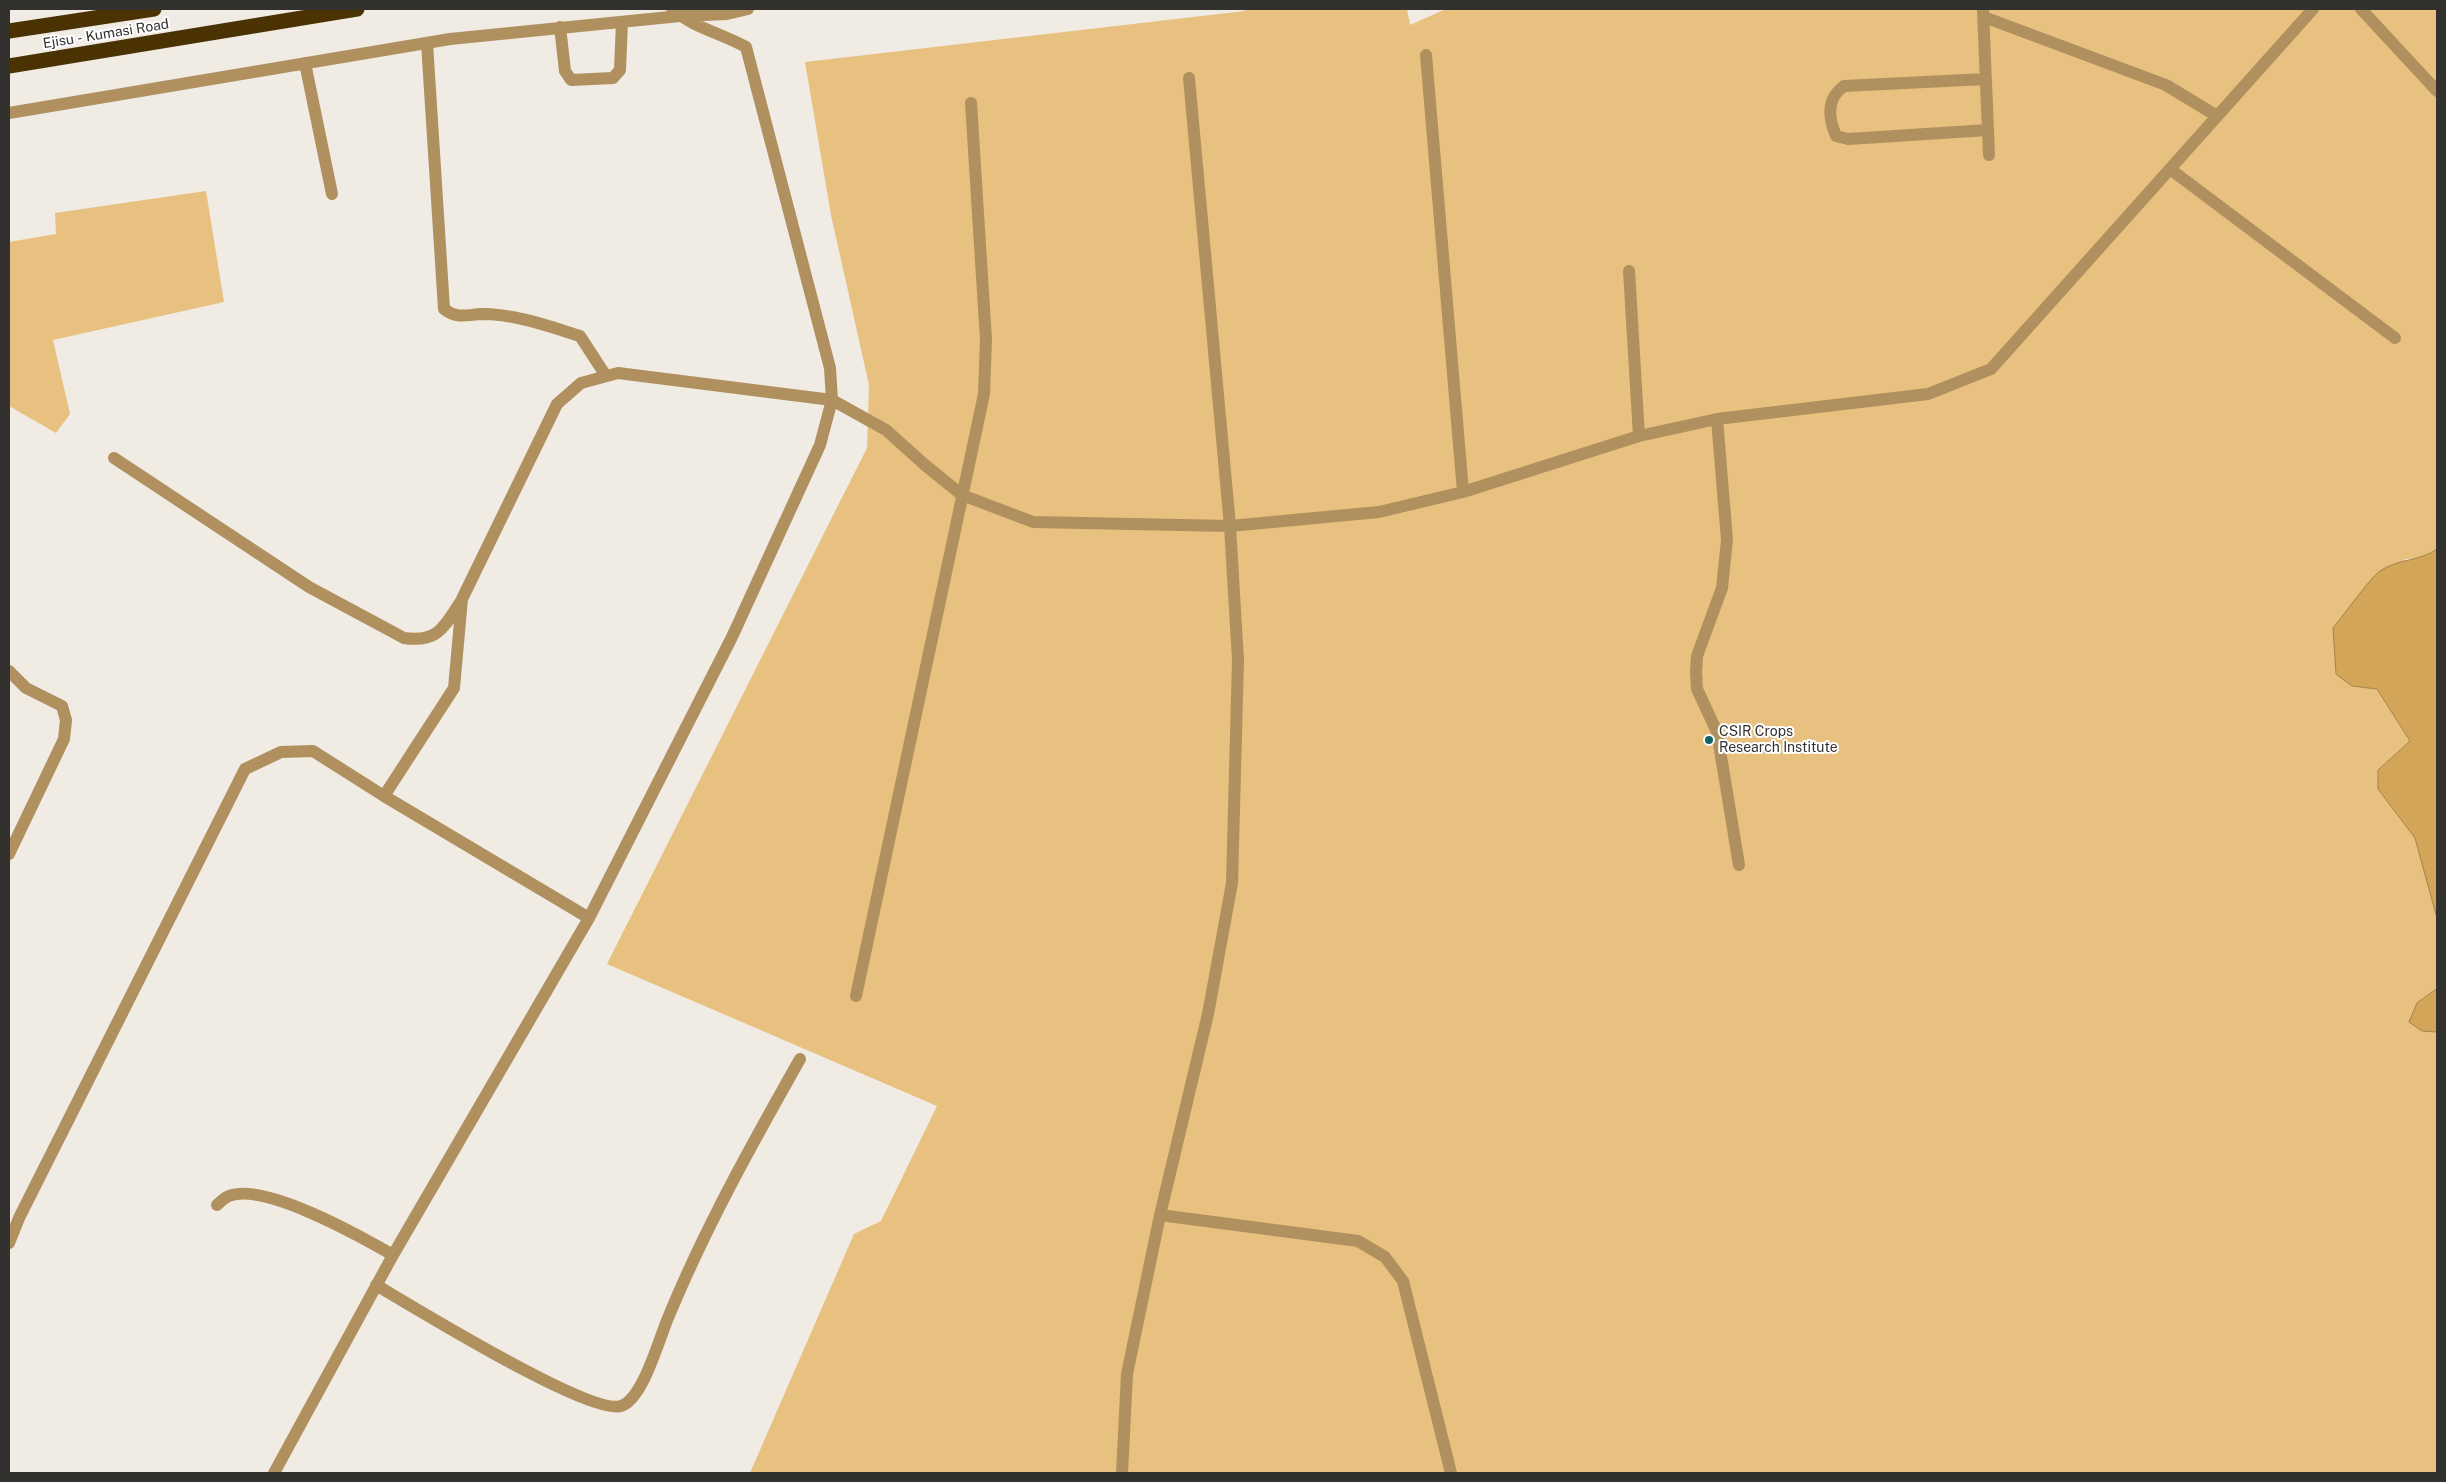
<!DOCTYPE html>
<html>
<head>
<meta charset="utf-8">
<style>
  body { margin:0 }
  #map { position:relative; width:2446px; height:1482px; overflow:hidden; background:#f0ebe3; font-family:"Public Sans",sans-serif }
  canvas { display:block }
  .frame { position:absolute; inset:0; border:10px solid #33312e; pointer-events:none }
</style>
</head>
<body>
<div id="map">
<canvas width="2446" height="1482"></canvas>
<div class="frame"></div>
</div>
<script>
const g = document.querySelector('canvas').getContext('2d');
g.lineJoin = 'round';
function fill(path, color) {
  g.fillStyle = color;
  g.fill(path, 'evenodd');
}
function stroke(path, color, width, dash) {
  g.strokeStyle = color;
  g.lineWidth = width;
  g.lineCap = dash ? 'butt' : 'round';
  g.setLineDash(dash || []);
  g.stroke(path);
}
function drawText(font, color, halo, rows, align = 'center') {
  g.font = font + ' "Public Sans",sans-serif';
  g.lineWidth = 4;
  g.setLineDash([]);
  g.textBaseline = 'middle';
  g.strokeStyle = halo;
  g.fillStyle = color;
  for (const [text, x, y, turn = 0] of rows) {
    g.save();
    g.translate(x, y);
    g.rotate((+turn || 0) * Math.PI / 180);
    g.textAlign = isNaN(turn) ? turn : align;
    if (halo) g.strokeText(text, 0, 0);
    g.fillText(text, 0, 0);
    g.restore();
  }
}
const green = new Path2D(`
  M1245 9H1407L1410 25 1446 9H2437V549L2425 558 2405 559 2352 686 2377 689 2410 741 2378 770V789L2415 838 2432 893 2437 918V989L2417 1003 2422 1031 2437 1032V1473H750L854 1234 881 1221 937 1106 607 964 867 448 869 385 831 215 805 62 1245 11Z
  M206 191 224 302 53 340 70 414 56 433 9 406V242L56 234 55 213Z`);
const water = new Path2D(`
  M2437 549V918L2415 838 2378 789V770L2410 741 2377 689 2352 686 2336 674 2333 628C2344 615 2369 579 2380 571 2399 558 2419 562 2437 549Z
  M2437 989V1032L2422 1031 2409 1022 2417 1003Z`);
const minor = new Path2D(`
  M2361 9 2437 91
  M1983 10 1989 155
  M1984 17 2166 85 2217 116
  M560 27 565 71 571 80 613 78 620 70 622 22
  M427 43 444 309C457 319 466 315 481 314 516 314 548 326 580 336L606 376
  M1426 55 1463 492
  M305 63 332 194
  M1986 79 1844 86C1826 99 1828 117 1836 136L1848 139 1988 130
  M9 113 450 39 680 16 727 14 748 9
  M2170 169 2395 338
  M1629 271 1639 436
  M1717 419 1727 540 1722 588 1697 656 1696 672 1697 689 1717 732 1739 865
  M114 458 309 587 404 638C438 643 444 627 461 601
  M9 671 26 688 62 706 66 720 64 739 9 854
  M384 796 454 688 462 599 557 404 581 383 618 373 832 400 886 430 925 465 962 495 1033 522 1230 526 1379 512 1463 492 1639 436 1717 419 1928 394 1991 369 2313 9
  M856 996 984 394 986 340 971 103
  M217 1205C220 1202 224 1198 229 1196 264 1182 360 1236 393 1255
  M1160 1215 1358 1241 1385 1257 1403 1281 1451 1473
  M9 1243 19 1218 245 769 281 752 313 751 384 796 589 918
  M376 1285C412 1306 590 1416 621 1406 643 1399 659 1339 668 1318 705 1228 752 1144 800 1059
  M274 1473 393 1255 589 918 732 637 820 445 832 400 830 368 746 47C721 33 694 28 672 9
  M1122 1473 1127 1374 1160 1215 1208 1014 1232 883 1238 660 1230 526 1189 78`);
const highway = new Path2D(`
  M9 31 154 9
  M9 66 357 9`);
const markers = [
  [1709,740,5,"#136368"]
];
const streetNames = [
  ["Ejisu - Kumasi Road",106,34,-9]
];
const poiNames = [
  ["CSIR Crops",1719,732],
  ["Research Institute",1719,748]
];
fill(green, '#e8c07f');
fill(water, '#d3a558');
stroke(water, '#a3824b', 1);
stroke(minor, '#af905e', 12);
stroke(highway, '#4a3203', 15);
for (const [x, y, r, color] of markers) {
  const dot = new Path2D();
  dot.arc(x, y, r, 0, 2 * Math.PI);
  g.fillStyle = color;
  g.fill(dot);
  stroke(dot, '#fff', 2);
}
drawText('14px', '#33312e', '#fff', streetNames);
drawText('14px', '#33312e', '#fff', poiNames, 'left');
</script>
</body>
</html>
